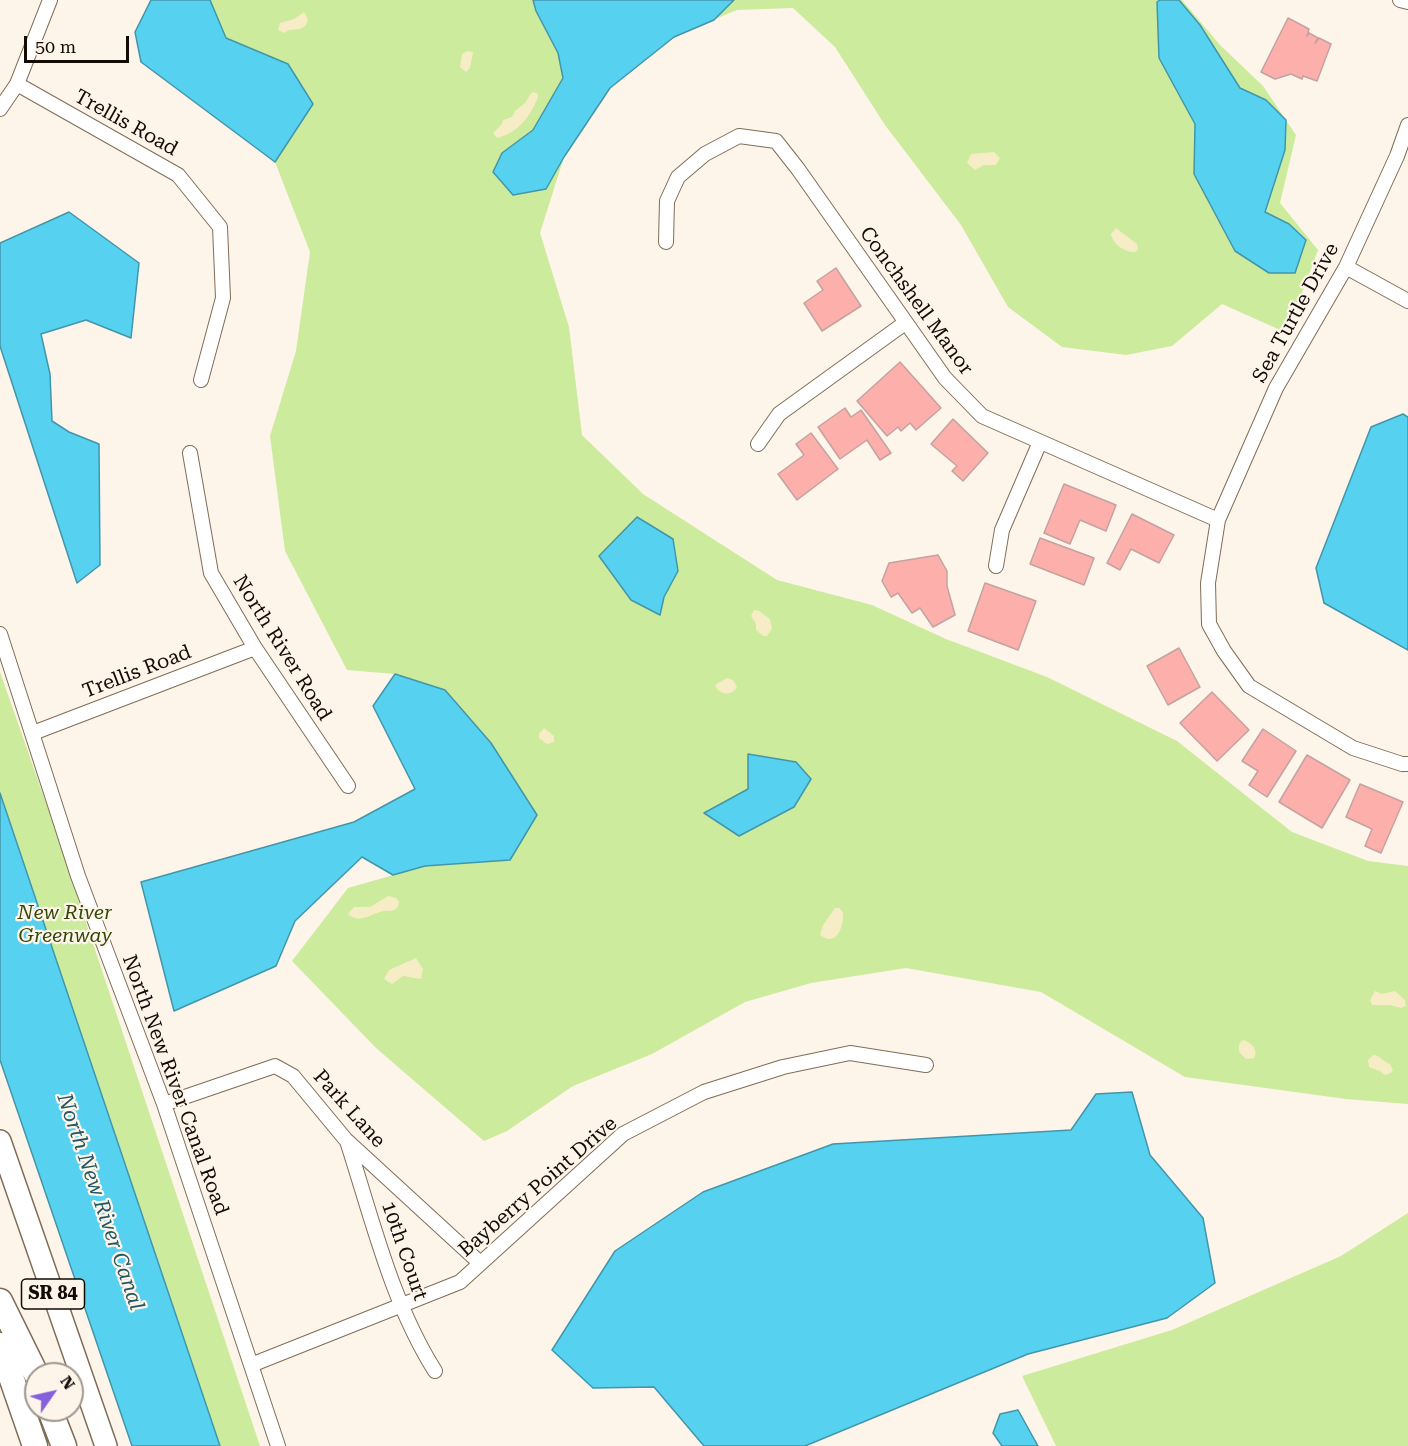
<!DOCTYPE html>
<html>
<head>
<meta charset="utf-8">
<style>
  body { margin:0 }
  #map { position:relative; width:1408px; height:1446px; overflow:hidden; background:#fdf4ea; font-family:"Roboto Serif",serif }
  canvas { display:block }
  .north { position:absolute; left:24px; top:1362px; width:60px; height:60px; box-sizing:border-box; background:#fdf4ea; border:2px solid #9f978e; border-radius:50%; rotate:56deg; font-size:16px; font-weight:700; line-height:24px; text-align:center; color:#130b05 }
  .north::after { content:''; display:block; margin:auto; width:21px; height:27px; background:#8560db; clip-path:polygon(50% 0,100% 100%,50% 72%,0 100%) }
  .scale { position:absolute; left:24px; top:36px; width:105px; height:27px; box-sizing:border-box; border:3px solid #130b05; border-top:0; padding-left:8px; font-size:18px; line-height:21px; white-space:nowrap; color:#130b05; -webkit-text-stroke:4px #fdf4ea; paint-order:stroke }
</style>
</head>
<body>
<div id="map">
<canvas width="1408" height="1446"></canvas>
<div class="north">N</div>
<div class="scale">50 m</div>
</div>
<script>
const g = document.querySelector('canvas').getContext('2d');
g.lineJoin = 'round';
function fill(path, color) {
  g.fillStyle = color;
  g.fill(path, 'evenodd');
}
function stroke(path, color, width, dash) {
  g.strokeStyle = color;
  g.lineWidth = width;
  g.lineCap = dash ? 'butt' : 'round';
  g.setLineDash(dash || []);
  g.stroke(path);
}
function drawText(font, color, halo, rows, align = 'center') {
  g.font = font + ' "Roboto Serif",serif';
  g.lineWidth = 4.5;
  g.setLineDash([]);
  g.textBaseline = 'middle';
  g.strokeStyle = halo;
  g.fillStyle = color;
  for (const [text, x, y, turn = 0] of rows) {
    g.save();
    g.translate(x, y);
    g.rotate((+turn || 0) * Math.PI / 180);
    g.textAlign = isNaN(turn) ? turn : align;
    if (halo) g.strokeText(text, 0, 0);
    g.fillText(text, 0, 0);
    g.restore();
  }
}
const green = new Path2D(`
  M210 0H1182L1220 45 1263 86 1296 135 1280 203 1318 250 1287 333 1222 304 1172 346 1126 355 1062 347 1008 307 961 225 885 125 835 47 793 8 737 10 674 36 610 88 564 157 540 233 569 327 582 435 643 494 777 580 872 605 946 639 1047 677 1177 741 1292 832 1368 861 1408 866V1104L1346 1099 1185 1077 1041 992 906 968 811 983 745 1002 652 1054 573 1086 507 1131 484 1141 376 1048 292 961 348 888 425 866 510 860 537 815 491 743 445 690 395 674 347 670 285 551 270 436 296 351 310 252 275 162 313 104 288 64 226 38Z
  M0 672 52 820 260 1446H220L0 793Z
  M1408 1213V1446H1056L1022 1376 1172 1330 1341 1256Z`);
const sand = new Path2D(`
  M304 12 308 19C305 31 297 29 289 30L284 33 278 30 280 23 294 19Z
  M467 51 473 52 470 68 466 72 460 67 462 54Z
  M532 92 537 93 538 97C531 116 517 134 497 138L493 133 502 124 503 120 512 117 515 111 525 103Z
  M994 152 1000 158 996 165H984L975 170 967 163 971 154Z
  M1116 228 1137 244 1138 250 1136 252C1126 253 1113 245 1111 234Z
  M754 610 759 611 770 619 772 629 767 636H763L756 630V624L751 616Z
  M727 678 733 680 737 687C731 697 719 695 715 685Z
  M544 728 554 736V742L547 744 539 738V734Z
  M388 896 396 898 399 902C398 906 398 909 394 910 390 912 388 910 384 911 372 913 360 925 348 914L354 907H370Z
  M835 908H839L843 912C844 926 837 948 820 935L823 925Z
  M416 958 423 969 421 979 403 976 392 984 384 979 389 970Z
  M1375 991 1382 994 1395 991 1405 1000 1406 1006 1401 1008 1390 1005H1372L1370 1000Z
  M1243 1040C1251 1042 1259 1050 1254 1058L1246 1059 1239 1052V1044Z
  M1373 1055C1380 1055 1383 1062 1390 1064L1393 1070 1391 1073 1385 1075 1380 1071 1369 1067 1368 1060Z`);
const water = new Path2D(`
  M151 0H210L226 38 288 64 313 104 275 162 141 62 135 32Z
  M533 0H734L714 20 674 37 610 88 564 157 546 189 513 195 493 172 502 153 533 130 563 78 558 53 536 11Z
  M1160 0H1179L1200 25 1240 88 1266 100 1286 120 1285 150 1265 212 1289 224 1306 240 1295 273H1269L1235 251 1194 174 1195 124 1159 58 1157 2Z
  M69 212 139 263 131 338 86 320 41 334 50 374 52 421 69 432 99 444 100 565 77 583 0 346V243Z
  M1403 414 1408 417V650L1324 603 1316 568 1371 427Z
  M637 517 673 539 678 571 664 597 660 615 631 600 599 556Z
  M395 674 445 690 491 743 537 815 510 860 425 866 393 875 362 857 295 921 276 966 174 1011 141 882 354 822 415 789 373 706Z
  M748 754 796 762 811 779 794 807 739 836 704 813 748 789Z
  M0 793 220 1446H132L0 1060Z
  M1132 1092 1150 1155 1203 1218 1215 1283 1167 1318 1028 1354 805 1446H704L654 1387 593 1388 552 1350 615 1251 703 1192 833 1144 1071 1130 1096 1094Z
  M1018 1410 1038 1446H1002L993 1433 1000 1414Z`);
const building = new Path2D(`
  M1288 18 1309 29 1307 36 1309 33 1318 38 1315 43 1319 38 1331 44 1317 81 1303 76 1302 79 1291 74 1275 79 1261 72Z
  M836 268 861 306 822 331 804 303 823 290 817 281Z
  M900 362 941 408 916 430 910 423 901 431 898 427 887 436 857 401Z
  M845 408 851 417 861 410 891 453 880 460 867 440 840 459 818 427Z
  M953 419 988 453 963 481 952 471 957 466 931 444Z
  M811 433 838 469 797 500 778 474 804 455 796 444Z
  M1064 484 1116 505 1106 531 1080 520 1070 544 1044 533Z
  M1132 514 1174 535 1159 563 1131 549 1120 570 1107 563Z
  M1040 538 1094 558 1084 585 1030 564Z
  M938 555 947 571V586L955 615 933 627 920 608 912 613 898 593 891 597 882 581 889 563Z
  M985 583 1036 601 1018 650 968 631Z
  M1179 648 1200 687 1168 705 1147 666Z
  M1212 692 1249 730 1217 761 1180 723Z
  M1263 729 1296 751 1267 797 1249 785 1258 771 1242 761Z
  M1307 755 1350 780 1322 828 1279 802Z
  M1360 784 1403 802 1381 853 1365 846 1372 829 1346 817Z`);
const minor = new Path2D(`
  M1400 0 1408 2
  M17 84 178 175 220 227 223 298 201 380
  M0 109 17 84 50 0
  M1408 125 1397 156 1346 267 1276 388 1218 520 1208 583 1209 624 1224 651 1249 686 1353 748 1402 764H1408
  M666 242 667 201 678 177 705 154 739 136 776 141 798 169 945 378 982 416 1218 520
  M1346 267 1408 301
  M758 444 779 414 905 323
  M190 453 211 573 255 648 348 786
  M996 566 1002 530 1040 442
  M0 634 78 876 164 1104 278 1446
  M33 733 255 648
  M164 1104 275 1066 293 1076 346 1140 479 1262
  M347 1141C372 1218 391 1301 435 1371
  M251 1365 460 1282 623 1134 704 1092 783 1067 850 1053 926 1065`);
const primary = new Path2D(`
  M0 1141 106 1446`);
const motorway = new Path2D(`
  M0 1301 36 1374
  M0 1345 35 1446
  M50 1410 64 1446`);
const shields = [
  [53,1294,63]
];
const shieldNames = [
  ["SR 84",53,1294]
];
const streetNames = [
  ["Trellis Road",126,123,29],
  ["Conchshell Manor",916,301,54],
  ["Sea Turtle Drive",1296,313,-61],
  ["North River Road",282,648,58],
  ["Trellis Road",137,672,-21],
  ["North New River Canal Road",175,1085,70],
  ["Park Lane",349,1109,48],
  ["Bayberry Point Drive",538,1187,-41],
  ["10th Court",404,1251,71]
];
const parkNames = [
  ["New River",65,913],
  ["Greenway",65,936]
];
const waterNames = [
  ["North New River Canal",100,1202,71]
];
fill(green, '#cdeb9c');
fill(sand, '#f6ecc6');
fill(water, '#56d2f0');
stroke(water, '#4296aa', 1.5);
fill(building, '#fdafab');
stroke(building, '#c4a2a0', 1.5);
stroke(minor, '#806d57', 16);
stroke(primary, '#806d57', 24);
stroke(motorway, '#806d57', 27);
stroke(minor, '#fff', 14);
stroke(primary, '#fff', 21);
stroke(motorway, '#fff', 24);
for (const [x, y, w] of shields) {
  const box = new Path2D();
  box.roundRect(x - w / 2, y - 15, w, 30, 4.5);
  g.fillStyle = '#fdf4ea';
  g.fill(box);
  stroke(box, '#130b05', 1.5);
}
drawText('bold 18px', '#130b05', null, shieldNames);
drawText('20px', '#130b05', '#fdf4ea', streetNames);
drawText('italic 20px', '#344707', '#fdf4ea', parkNames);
drawText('italic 21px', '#225662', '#fdf4ea', waterNames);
</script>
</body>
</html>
